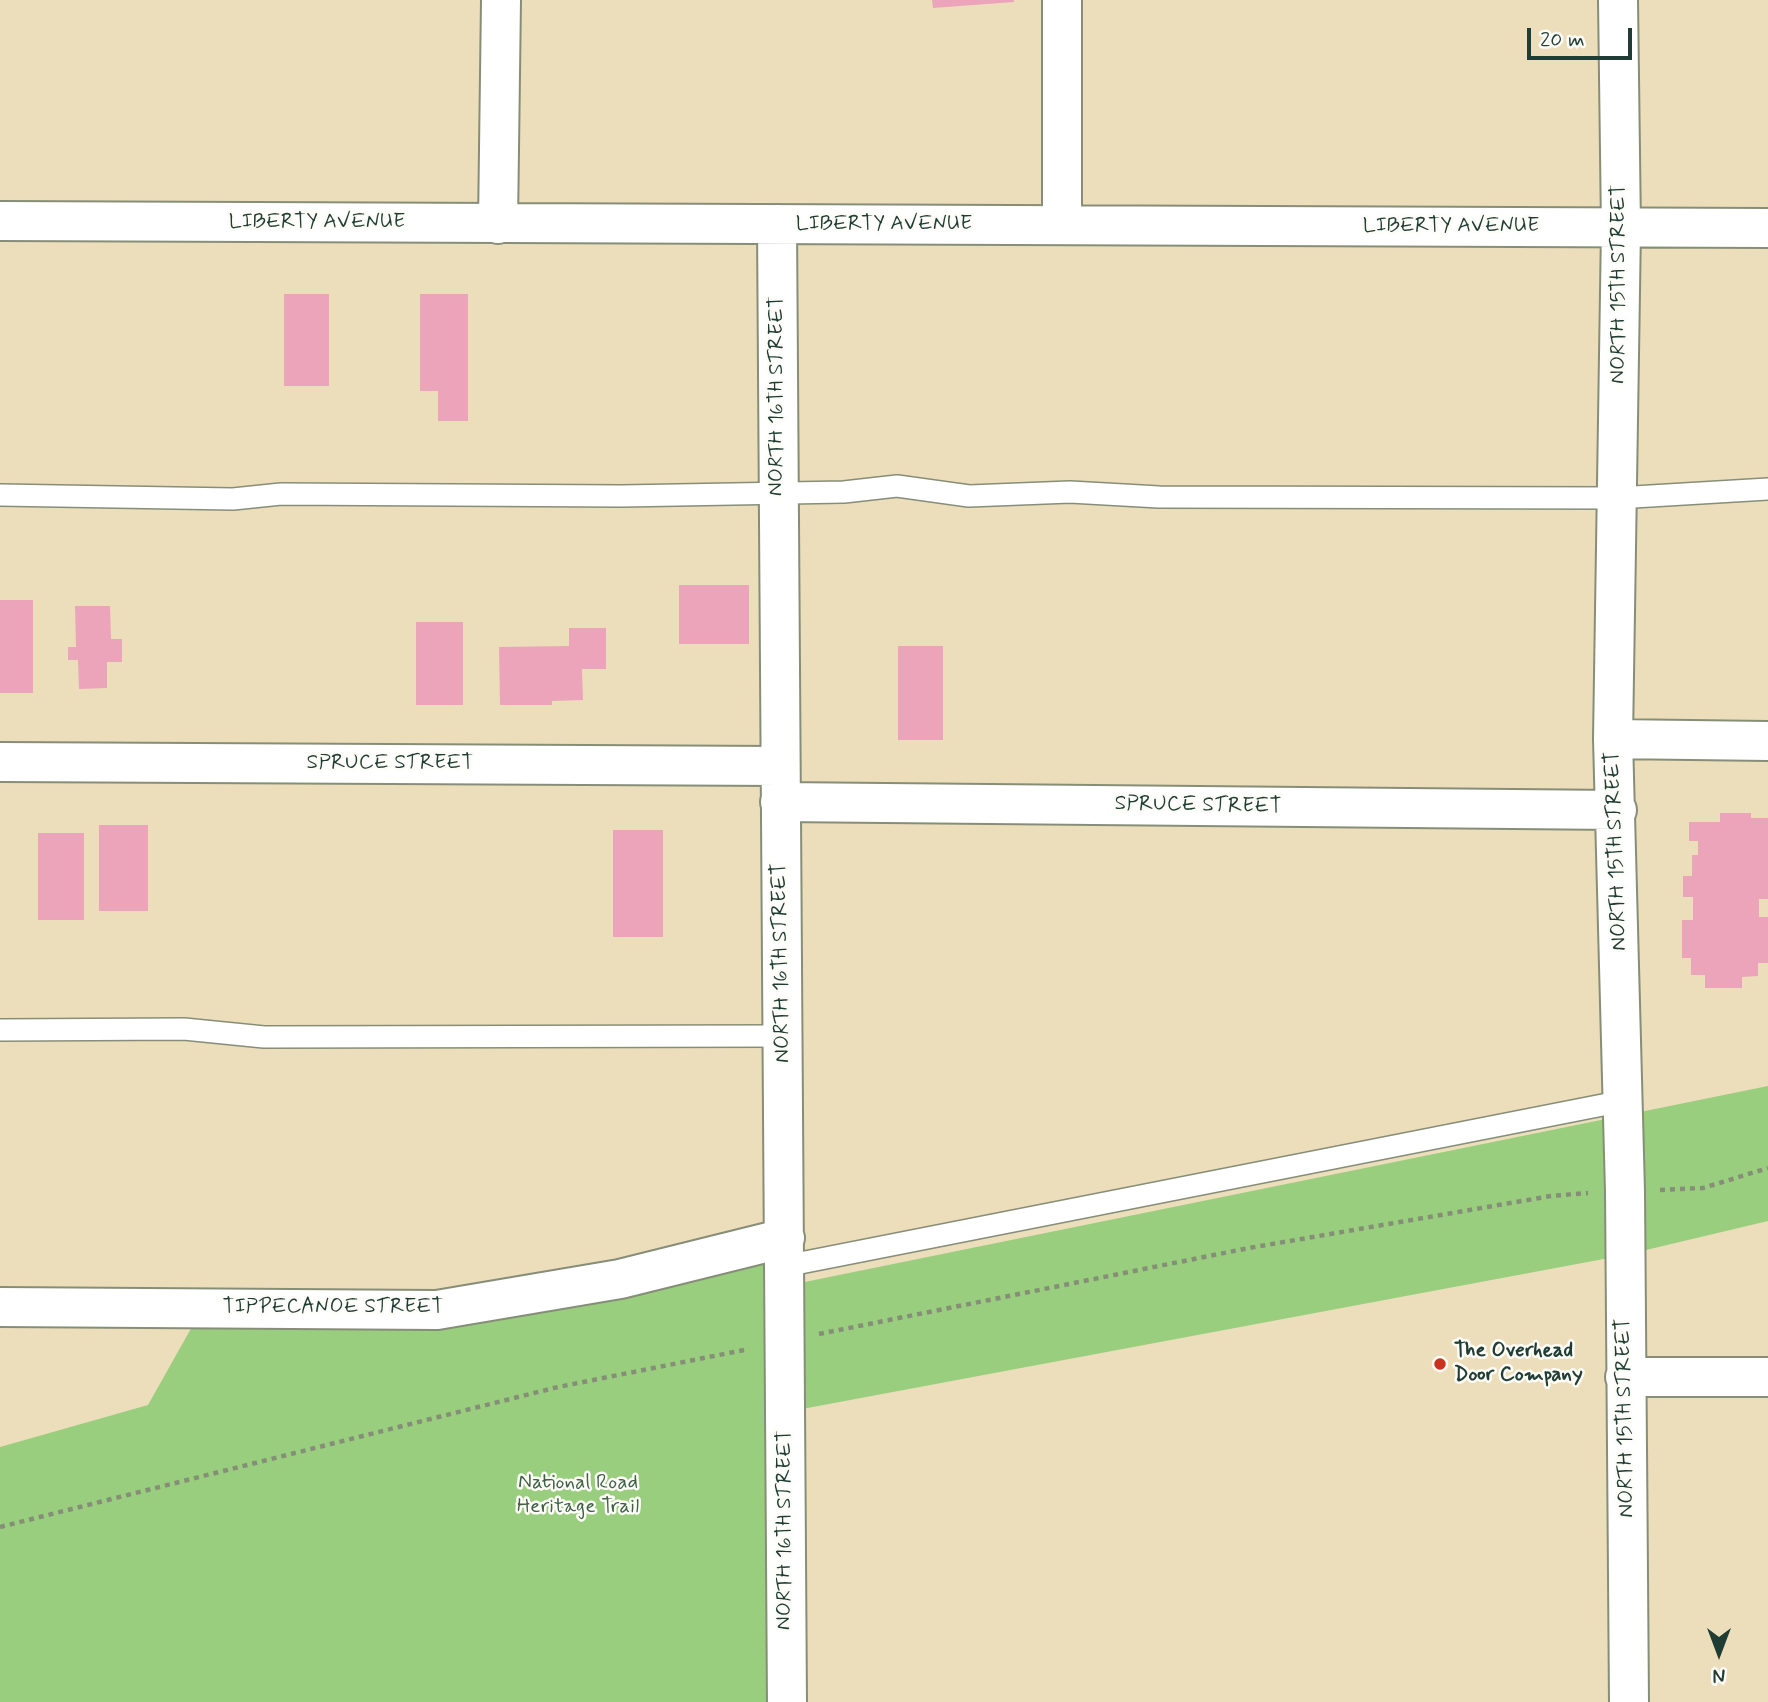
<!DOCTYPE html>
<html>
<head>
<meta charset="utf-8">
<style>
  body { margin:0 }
  #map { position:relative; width:1768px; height:1702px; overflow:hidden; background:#ecdebb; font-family:Mynerve,sans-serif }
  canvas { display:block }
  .north { position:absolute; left:1684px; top:1618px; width:70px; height:70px; -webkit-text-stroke:5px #fdfcf7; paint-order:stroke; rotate:180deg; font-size:19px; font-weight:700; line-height:28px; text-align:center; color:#1f3d34 }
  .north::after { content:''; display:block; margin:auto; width:24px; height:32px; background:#1f3d34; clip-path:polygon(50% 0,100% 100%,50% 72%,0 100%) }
  .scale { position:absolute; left:1527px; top:28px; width:105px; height:32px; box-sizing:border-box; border:4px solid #1f3d34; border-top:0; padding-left:9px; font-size:21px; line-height:24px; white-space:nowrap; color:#1f3d34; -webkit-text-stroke:5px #fdfcf7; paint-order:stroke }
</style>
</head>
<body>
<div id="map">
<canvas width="1768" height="1702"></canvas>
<div class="north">N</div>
<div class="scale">20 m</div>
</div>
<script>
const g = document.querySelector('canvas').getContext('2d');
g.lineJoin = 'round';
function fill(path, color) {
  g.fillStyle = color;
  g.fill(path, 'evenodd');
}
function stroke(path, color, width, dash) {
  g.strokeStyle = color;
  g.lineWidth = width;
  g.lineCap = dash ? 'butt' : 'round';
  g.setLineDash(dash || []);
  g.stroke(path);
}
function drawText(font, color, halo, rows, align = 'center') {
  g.font = font + ' Mynerve,sans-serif';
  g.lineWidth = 5;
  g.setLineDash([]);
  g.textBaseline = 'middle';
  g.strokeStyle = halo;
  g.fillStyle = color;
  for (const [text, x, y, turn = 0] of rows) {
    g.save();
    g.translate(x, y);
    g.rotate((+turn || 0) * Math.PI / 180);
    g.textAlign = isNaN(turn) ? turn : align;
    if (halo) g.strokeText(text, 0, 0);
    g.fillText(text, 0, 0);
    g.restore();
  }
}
const green = new Path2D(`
  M1768 1086V1221L1625 1255 786 1412 787 1702H0V1447L148 1405 202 1309 437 1310 785 1238V1286Z`);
const building = new Path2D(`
  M932 0H1014V2L933 8Z
  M284 294H329V386H284Z
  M420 294H468V421H438V391H420Z
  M679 585H749V644H679Z
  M0 600H33V693H0Z
  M75 606H110L111 639H122V662H107V688L79 689 78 660H68V647H76Z
  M416 622H463V705H416Z
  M569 628H606V669H582L583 700 552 701V705H500L499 647 569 646Z
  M898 646H943V740H898Z
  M1720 813H1751V818H1768V899H1759V917H1768V963H1758V976L1742 977V988H1705V975H1691V958H1682V920H1693V897H1683V876H1692V855H1698V841H1689V822H1720Z
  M99 825H148V911H99Z
  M613 830H663V937H613Z
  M38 833H84V920H38Z`);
const path = new Path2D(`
  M1660 1190 1703 1188 1768 1168
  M819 1334 1249 1248 1551 1196 1588 1193
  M0 1527 558 1387 749 1349`);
const service = new Path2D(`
  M0 495 233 499 281 494 622 496 844 492 897 486 969 496 1070 492 1159 497 1617 498 1768 489
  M0 1030 184 1029 264 1037 783 1036
  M785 1266 1623 1101`);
const minor = new Path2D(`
  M1618 0 1621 228 1613 739 1625 1192 1629 1702
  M0 221 1768 228
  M498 224 501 0
  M777 224 787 1702
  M1062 225V0
  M1613 739 1768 741
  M0 762 779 766
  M780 802 1617 810
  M0 1307 437 1310 620 1279 785 1238
  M1625 1377H1768`);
const markers = [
  [1440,1364,7,"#c8321e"]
];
const streetNames = [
  ["LIBERTY AVENUE",317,223],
  ["LIBERTY AVENUE",884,225],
  ["LIBERTY AVENUE",1451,227],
  ["NORTH 15TH STREET",1620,284,-90],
  ["NORTH 16TH STREET",778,396,-90],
  ["SPRUCE STREET",390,764],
  ["SPRUCE STREET",1198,806,1],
  ["NORTH 15TH STREET",1617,851,-92],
  ["NORTH 16TH STREET",782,963,-91],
  ["TIPPECANOE STREET",333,1308],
  ["NORTH 15TH STREET",1626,1418,-91],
  ["NORTH 16TH STREET",786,1530,-90]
];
const poiNames = [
  ["The Overhead",1454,1352],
  ["Door Company",1454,1376]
];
const parkNames = [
  ["National Road",578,1484],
  ["Heritage Trail",578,1508]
];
fill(green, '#99ce7e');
fill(building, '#eba4ba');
stroke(service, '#868e78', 24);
stroke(minor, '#868e78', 42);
stroke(path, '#868e78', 4.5, [5, 5]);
stroke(service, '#fff', 21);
stroke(minor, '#fff', 38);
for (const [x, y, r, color] of markers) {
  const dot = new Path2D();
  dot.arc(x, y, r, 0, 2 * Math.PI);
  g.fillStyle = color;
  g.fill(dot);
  stroke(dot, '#fdfcf7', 2.5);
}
drawText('21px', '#1f3d34', '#fdfcf7', streetNames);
drawText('bold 21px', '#1f3d34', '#fdfcf7', poiNames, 'left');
drawText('21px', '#3e6146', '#fdfcf7', parkNames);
</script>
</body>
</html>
